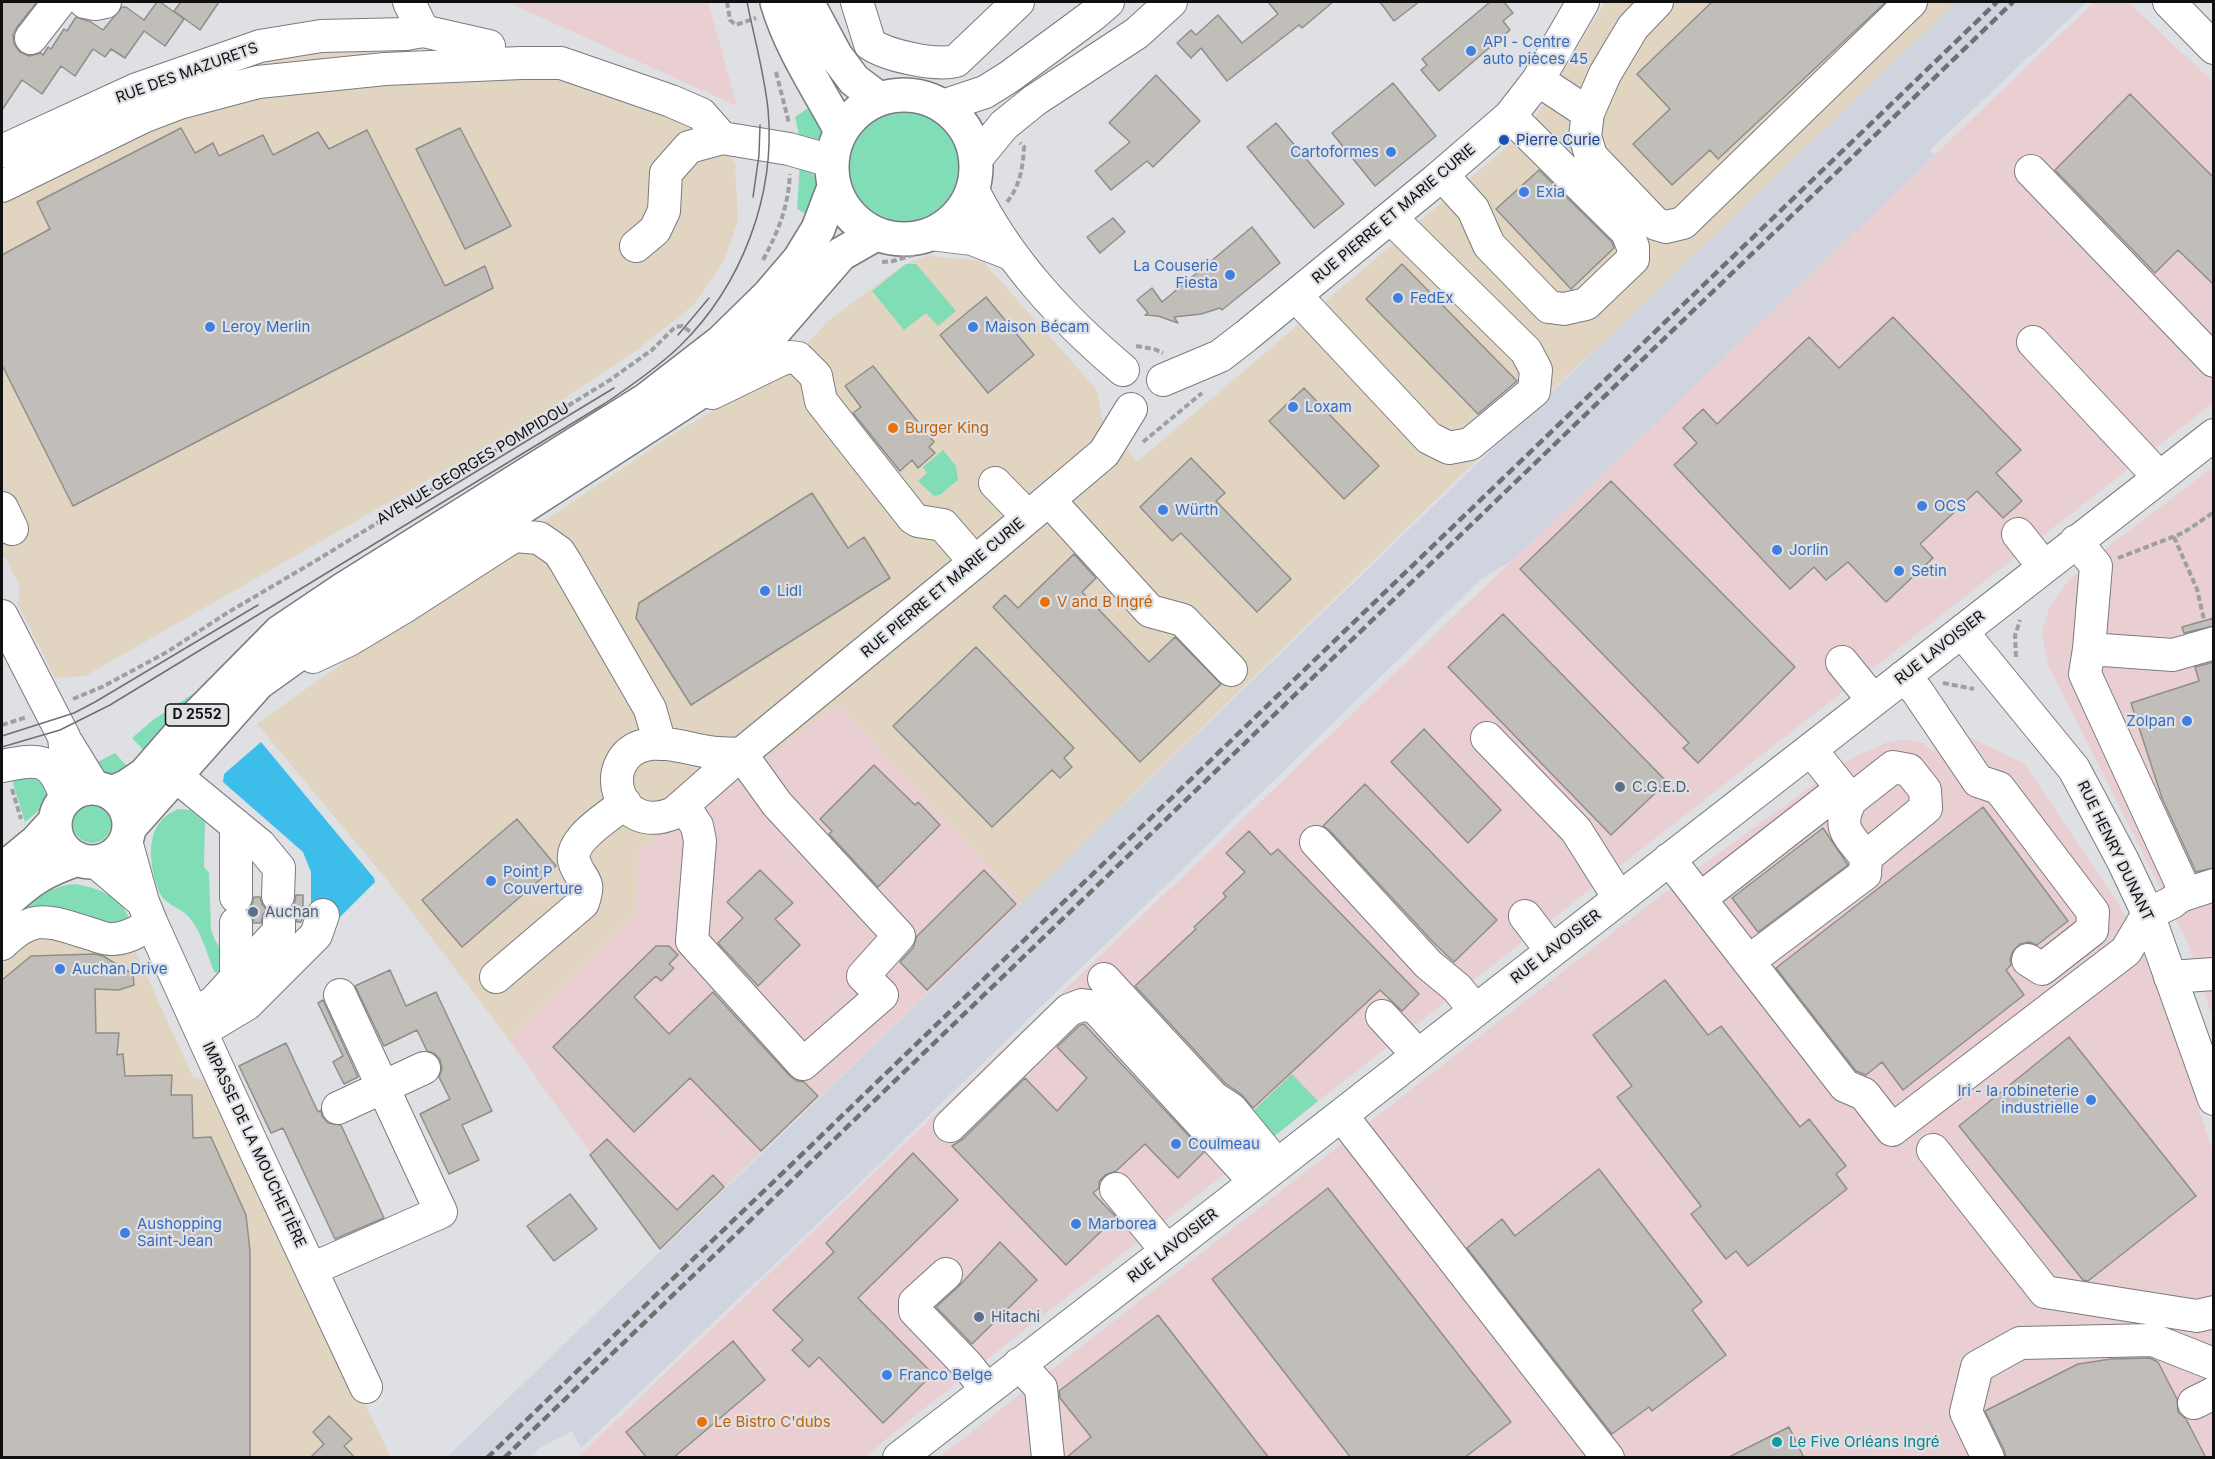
<!DOCTYPE html>
<html>
<head>
<meta charset="utf-8">
<style>
  body { margin:0 }
  #map { position:relative; width:2215px; height:1459px; overflow:hidden; background:#dfe0e4; font-family:Inter,sans-serif }
  canvas { display:block }
  .frame { position:absolute; inset:0; border:3px solid #101011; pointer-events:none }
</style>
</head>
<body>
<div id="map">
<canvas width="2215" height="1459"></canvas>
<div class="frame"></div>
</div>
<script>
const g = document.querySelector('canvas').getContext('2d');
g.lineJoin = 'round';
function fill(path, color) {
  g.fillStyle = color;
  g.fill(path, 'evenodd');
}
function stroke(path, color, width, dash) {
  g.strokeStyle = color;
  g.lineWidth = width;
  g.lineCap = dash ? 'butt' : 'round';
  g.setLineDash(dash || []);
  g.stroke(path);
}
function drawText(font, color, halo, rows, align = 'center') {
  g.font = font + ' Inter,sans-serif';
  g.lineWidth = 4.5;
  g.setLineDash([]);
  g.textBaseline = 'middle';
  g.strokeStyle = halo;
  g.fillStyle = color;
  for (const [text, x, y, turn = 0] of rows) {
    g.save();
    g.translate(x, y);
    g.rotate((+turn || 0) * Math.PI / 180);
    g.textAlign = isNaN(turn) ? turn : align;
    if (halo) g.strokeText(text, 0, 0);
    g.fillText(text, 0, 0);
    g.restore();
  }
}
const commercial = new Path2D(`
  M1605 2H1965L1453 483 1022 903 638 852 636 914 509 1040 393 887 257 724 462 577 673 434 784 369 828 321 905 264 927 256 983 261 1097 390 1102 418 1137 462 1529 128Z
  M342 49 503 63 588 76 703 127 735 163 738 220 724 261 694 305 637 350 524 425 85 676 55 678 18 605 20 588 6 558 2 557V164L194 83 274 60Z
  M22 934 135 950 193 1077 207 1081 391 1457 2 1458V953Z`);
const industrial = new Path2D(`
  M507 2H708L737 106Z
  M2094 2H2128L2213 82V403L894 1432 866 1457 577 1458Z
  M2213 467V1019L2186 939 2048 665 2042 632 2050 606 2069 580 2113 543Z
  M839 704 1022 903 660 1249 509 1040 636 914 638 852Z
  M1962 734 2024 763 2147 947 2213 1153V1457L938 1458 1664 893 1846 761 1885 743 1908 739 1923 743 1932 751Z`);
const built = new Path2D(`
  M1956 2H2087L1930 150 1935 155 1513 560 1480 580 836 1206 581 1448 572 1431 540 1448 530 1457 446 1458Z`);
const green = new Path2D(`
  M814 104C822 122 831 144 801 143L795 117Z
  M847 167a57 57 0 1 1 114 0a57 57 0 1 1-114 0Z
  M800 162C824 179 818 192 812 218L797 209Z
  M906 264H916L956 311 938 326 926 313 904 330 872 291Z
  M943 450 956 466 958 480 940 495 934 496 918 481 927 473 923 467Z
  M196 692 202 697 149 756 132 738 153 720Z
  M115 753 133 773C111 779 109 779 92 765Z
  M31 765 52 789 48 803 25 822 9 770Z
  M73 824a19 19 0 1 1 38 0a19 19 0 1 1-38 0Z
  M178 809 190 810 205 822 204 867 209 873 211 930 216 942 229 959 220 973 214 972C207 953 202 933 189 917 182 909 170 906 163 898 158 892 156 883 154 876 148 849 149 821 178 809Z
  M75 884C97 888 118 894 128 916L126 923 116 927 17 913C36 899 50 886 75 884Z
  M1292 1074 1318 1101 1271 1139 1250 1114Z`);
const water = new Path2D(`
  M261 742 374 878 375 882 333 924 311 905V872L303 852 223 782 224 774Z`);
const building = new Path2D(`
  M2 2H37L17 27 13 35 14 44 20 52 29 56 41 53 43 55 48 47 51 49 64 29 67 31 76 17 91 22 103 30 122 7H126L144 20 157 2H160L184 19 165 46 144 31 125 58 111 49 105 57 93 49 75 76 61 66 42 94 22 80 2 110Z
  M181 2H219L200 30 174 11Z
  M1268 2H1333L1302 28 1299 25 1227 81 1201 48 1191 58 1177 43 1191 30 1196 35 1218 15 1242 43 1278 14Z
  M1380 2H1419L1394 21Z
  M1490 2H1504L1513 13 1503 21 1510 30 1439 91 1421 70 1427 65 1422 59Z
  M1712 2H1886L1718 159 1710 150 1672 185 1633 144 1670 109 1637 74Z
  M1156 75 1200 121 1153 167 1147 161 1111 190 1095 171 1130 142 1109 123Z
  M1393 83 1436 136 1375 186 1332 133Z
  M2130 94 2214 178V285L2178 250 2155 273 2055 170Z
  M1276 123 1344 204 1314 228 1247 147Z
  M181 128 195 153 213 143 219 156 263 135 273 155 318 132 329 149 367 130 445 286 485 266 493 288 73 506 2 365V255L50 229 37 202Z
  M460 128 511 226 465 249 416 149Z
  M1539 170 1612 242 1614 248 1571 289 1496 209Z
  M1113 218 1125 232 1100 253 1087 237Z
  M1252 227 1280 263 1222 310 1220 308 1201 314 1174 317 1178 323 1158 316 1145 315 1148 313 1137 300 1152 288 1162 302Z
  M1402 264 1517 381 1478 414 1366 299Z
  M986 297 1034 355 988 393 940 335Z
  M1893 317 2021 450 1996 473 2022 501 2003 518 1977 491 1920 544 1933 558 1886 602 1848 562 1826 580 1814 567 1790 589 1674 465 1697 443 1683 428 1703 409 1717 424 1809 337 1839 368Z
  M873 366 934 442 929 447 935 453 918 468 912 460 900 471 853 413 861 407 845 386Z
  M1304 388 1379 466 1344 499 1269 421Z
  M1191 458 1225 493 1216 501 1291 579 1257 612 1181 533 1172 541 1140 507Z
  M1611 481 1795 667 1698 763 1683 748 1689 743 1520 569Z
  M812 493 848 548 864 537 890 578 691 705 636 618 639 603Z
  M1074 554 1096 578 1082 592 1149 662 1175 637 1221 684 1140 762 993 607 1005 595 1018 608Z
  M1503 614 1667 782 1611 835 1448 667Z
  M2214 618V626L2184 633 2182 627Z
  M976 647 1074 748 1064 758 1072 767 1060 778 1052 770 992 827 893 726Z
  M2214 662V868L2196 872 2162 798 2131 703 2199 681 2195 667Z
  M1424 729 1501 810 1468 843 1391 762Z
  M874 765 915 805 918 802 940 825 878 887 829 834 832 831 820 819Z
  M1365 784 1497 920 1454 962 1433 942 1329 830 1323 826Z
  M1983 807 2068 921 2037 945 2029 942 2020 944 2013 951 2010 959 2011 965 2006 970 2024 995 1903 1090 1882 1062 1866 1075 1856 1071 1776 968Z
  M517 819 556 866 462 947 422 900Z
  M1823 828 1848 865 1758 932 1732 898Z
  M1249 831 1271 855 1278 849 1419 994 1402 1011 1380 990 1253 1108 1241 1094 1225 1083 1135 986 1196 929 1194 927 1226 897 1223 893 1245 872 1226 853Z
  M760 870 793 903 775 919 800 945 758 986 718 943 743 918 727 902Z
  M984 870 1016 904 927 990 900 962 913 948 917 936Z
  M296 895H303V916L301 922H297L295 914 290 909 294 905Z
  M254 897H260L262 904 267 910 263 914 261 923H254L252 915 248 910 252 905Z
  M656 946H669L678 955 669 964 674 968 661 981 656 976 634 997 669 1034 713 992 790 1076 797 1081 804 1082 818 1096 761 1151 690 1078 634 1132 553 1047Z
  M94 954 103 956 133 974 134 985 119 990 95 989 96 1033H119L117 1055 123 1054 125 1076 172 1075 171 1095H192L193 1138 211 1137 246 1215 250 1251V1458H2V980L31 956Z
  M390 970 406 1006 436 992 492 1111 462 1125 479 1160 449 1174 420 1114 450 1099 439 1077 442 1069 440 1060 435 1054 427 1051 417 1030 384 1046 355 986Z
  M1665 980 1708 1035 1721 1026 1800 1127 1809 1119 1846 1166 1836 1174 1847 1189 1748 1266 1736 1251 1726 1259 1691 1214 1701 1206 1617 1097 1632 1086 1593 1035Z
  M323 1000 358 1077 344 1084 333 1062 343 1056 318 1003Z
  M1084 1024 1204 1152 1178 1178 1145 1144 1116 1171 1105 1175 1099 1182V1188L1093 1193 1116 1217 1066 1265 952 1146 963 1139 1025 1078 1057 1111 1087 1078 1057 1047 1080 1025Z
  M2069 1037 2196 1196 2088 1281 2083 1280 1959 1126Z
  M286 1043 318 1112 321 1110 322 1116 328 1123 341 1125 384 1218 335 1239 283 1128 271 1133 239 1066Z
  M607 1139 677 1210 713 1175 724 1187 660 1249 590 1155Z
  M913 1153 958 1200 858 1298 933 1374 883 1423 819 1357 809 1367 792 1350 803 1340 773 1310 834 1252 826 1243Z
  M1599 1169 1702 1302 1692 1310 1726 1355 1652 1411 1649 1407 1612 1434 1467 1248 1502 1219 1515 1236Z
  M1328 1188 1511 1422 1464 1458H1351L1212 1279Z
  M570 1194 597 1229 554 1261 527 1226Z
  M1000 1242 1037 1280 972 1344 936 1307 958 1287Z
  M1158 1315 1269 1458H1066L1091 1437 1060 1398 1059 1391Z
  M733 1341 765 1380 673 1458H647L626 1432Z
  M2150 1358 2158 1362 2177 1399 2178 1412 2186 1419 2206 1458H2006L2004 1450 1985 1411 2078 1364 2111 1359Z
  M329 1416 352 1439 344 1446 355 1458H310L324 1444 313 1432Z
  M1789 1427 1804 1458H1727Z`);
const path = new Path2D(`
  M727 2 730 20 736 25 756 18
  M776 72 789 123
  M1007 202C1020 186 1023 167 1024 147L1020 143
  M763 260C779 230 788 207 790 174
  M882 262 893 261 916 254
  M1136 346 1154 349 1163 353
  M1143 442 1202 393
  M2174 537 2197 589 2204 620
  M2118 558 2183 533 2214 512
  M2016 657 2015 636 2020 620
  M1943 683 1974 689
  M73 699 104 686 167 652 227 613 317 560 610 380 652 350 675 327 682 326 691 332
  M2 725 27 717
  M12 789 21 819`);
const minor = new Path2D(`
  M85 2 95 4 105 2
  M409 2 423 31
  M857 2 870 44C888 56 935 66 956 61L1018 2
  M1657 2 1633 27 1605 74 1588 113 1585 136 1591 156 1656 224 1666 227 1683 223 1911 2
  M2169 2 2214 48
  M31 38 59 2
  M1538 80 1588 113
  M943 106 985 92 1009 77 1093 15 1108 2
  M2 151 137 89 260 46 321 36 406 34 423 31 489 46
  M976 159 1004 125 1035 100 1137 33 1171 2
  M2031 171 2214 361
  M1442 175 1473 209 1489 245 1549 307 1564 309 1586 304 1633 259V247L1627 232 1510 116
  M2 186 145 116 179 103 258 82 385 69 521 63H561L671 101 701 114 722 138
  M973 190C1008 261 1063 319 1123 370
  M931 234 972 239 1011 254
  M636 246 655 230 664 211 666 173 689 147 722 138 789 149 831 161
  M1296 296 1429 438 1449 448 1470 444 1534 391 1536 370 1526 351 1391 218
  M2033 342 2159 477
  M1163 380 1220 356 1246 336 1436 180 1510 116 1538 80 1583 2
  M712 393 780 360 790 357 798 358 816 376 821 401 913 518 918 521 943 525 975 562
  M995 483 1028 517
  M1049 500 1150 611 1183 620 1231 670
  M2 508 12 529
  M2018 534 2044 567
  M2076 541 2096 566 2089 649 2173 655 2214 643
  M2 616 64 737 68 778 66 799
  M1962 632 2074 769 2123 861 2148 914 2214 1099
  M313 657 349 640 404 607 514 536 539 538 559 552 566 563 650 709 660 744
  M1842 662 1873 700
  M1903 677 1917 691 1978 781 1999 788 2093 912 2092 930 2042 969 2028 960
  M1487 738 1576 830 1619 898
  M67 743 94 787
  M1811 750 1851 800 1893 767 1909 770 1925 790 1926 808 1866 857C1848 835 1836 828 1851 800
  M741 754C730 753 719 754 709 752 689 749 665 740 645 745 596 757 615 838 674 813L741 754 975 562 1104 453 1131 409
  M2 766C40 758 52 757 66 798
  M176 776 260 845 279 868 278 896
  M683 805 697 826 700 841 692 941 803 1064 882 995 863 976 899 936 777 804 741 754
  M126 841 143 902 152 924 253 1146 366 1387
  M1316 842 1428 964 1457 988 1475 1010
  M1669 859 1845 1086 1864 1094 1892 1130 2126 951 2148 914 2171 903 2180 896 2182 885 2085 674 2089 649
  M96 862 143 902
  M2180 896 2214 885
  M236 897V825
  M1701 898 1841 789
  M1525 916 1551 950
  M236 923V978
  M2 944C35 911 50 922 91 934 98 936 106 940 113 939 127 939 140 930 152 924
  M1749 961 1865 874 1866 857
  M496 977 583 903C591 879 583 884 575 864 566 841 608 817 625 803
  M2170 977 2214 974
  M1104 979 1213 1097 1231 1109 1277 1165
  M194 1013 213 1003 279 931V922
  M1382 1016 1418 1055
  M202 1031 247 1004 316 935 323 915
  M338 1108 424 1068
  M1349 1125 1608 1458
  M950 1126 1069 1010 1082 1005 1095 1007 1255 1182
  M1933 1150 2045 1292 2197 1316 2214 1312
  M1116 1189 1167 1251
  M312 1269 441 1212 340 995
  M946 1274 915 1302V1311L968 1366 986 1389
  M1019 1364 1041 1388 1048 1458
  M2194 1403 2214 1393
  M899 1458 1167 1251 2214 435
  M1988 1458 1966 1412 1977 1367 2020 1343 2153 1340 2214 1364`);
const major = new Path2D(`
  M777 2C791 49 818 88 841 131
  M807 2 836 56 854 80 879 99
  M832 167a72 72 0 1 1 144 0a72 72 0 1 1-144 0Z
  M55 825a37 37 0 1 1 74 0a37 37 0 1 1-74 0Z
  M112 793 126 787 145 774 185 728 280 632 344 589 646 400 721 342 769 295 799 260 818 229 834 187
  M129 828 258 683 297 655 382 598 711 385 770 336 841 254 876 234
  M2 870 36 842 55 821
  M2 906C29 880 43 871 78 859`);
const tram = new Path2D(`
  M753 197 759 155 760 125
  M678 335 709 298
  M416 508 614 388
  M2 736 74 713 95 702 258 605
  M2 747 60 730 110 705 604 404C631 386 657 368 680 346 742 285 776 195 768 109 764 72 754 37 747 2`);
const rail = new Path2D(`
  M487 1458 1997 2
  M504 1458 2013 2`);
const markers = [
  [1471,51,6,"#3f7fe0"],
  [1504,140,6,"#1a4fb4"],
  [1391,152,6,"#3f7fe0"],
  [1524,192,6,"#3f7fe0"],
  [1230,275,6,"#3f7fe0"],
  [1398,298,6,"#3f7fe0"],
  [210,327,6,"#3f7fe0"],
  [973,327,6,"#3f7fe0"],
  [1293,407,6,"#3f7fe0"],
  [893,428,6,"#e8710a"],
  [1922,506,6,"#3f7fe0"],
  [1163,510,6,"#3f7fe0"],
  [1777,550,6,"#3f7fe0"],
  [1899,571,6,"#3f7fe0"],
  [765,591,6,"#3f7fe0"],
  [1045,602,6,"#e8710a"],
  [2187,721,6,"#3f7fe0"],
  [1620,787,6,"#5c6f8a"],
  [491,881,6,"#3f7fe0"],
  [253,912,6,"#5c6f8a"],
  [60,969,6,"#3f7fe0"],
  [2091,1100,6,"#3f7fe0"],
  [1176,1144,6,"#3f7fe0"],
  [1076,1224,6,"#3f7fe0"],
  [125,1233,6,"#3f7fe0"],
  [979,1317,6,"#5c6f8a"],
  [887,1375,6,"#3f7fe0"],
  [702,1422,6,"#e8710a"],
  [1777,1442,6,"#0f9aa8"]
];
const shields = [
  [197,715,63]
];
const shieldNames = [
  ["D 2552",197,715]
];
const shopNames = [
  ["API - Centre",1483,42],
  ["auto pièces 45",1483,59],
  ["Cartoformes",1379,152,"right"],
  ["Exia",1536,192],
  ["La Couserie",1218,266,"right"],
  ["Fiesta",1218,283,"right"],
  ["FedEx",1410,298],
  ["Leroy Merlin",222,327],
  ["Maison Bécam",985,327],
  ["Loxam",1305,407],
  ["OCS",1934,506],
  ["Würth",1175,510],
  ["Jorlin",1789,550],
  ["Setin",1911,571],
  ["Lidl",777,591],
  ["Zolpan",2175,721,"right"],
  ["Point P",503,872],
  ["Couverture",503,889],
  ["Auchan Drive",72,969],
  ["lri - la robineterie",2079,1091,"right"],
  ["industrielle",2079,1108,"right"],
  ["Coulmeau",1188,1144],
  ["Aushopping",137,1224],
  ["Saint-Jean",137,1241],
  ["Marborea",1088,1224],
  ["Franco Belge",899,1375]
];
const streetNames = [
  ["RUE DES MAZURETS",187,73,-20],
  ["RUE PIERRE ET MARIE CURIE",1394,214,-40],
  ["AVENUE GEORGES POMPIDOU",473,464,-31],
  ["RUE PIERRE ET MARIE CURIE",943,588,-40],
  ["RUE LAVOISIER",1940,648,-38],
  ["RUE HENRY DUNANT",2115,851,64],
  ["RUE LAVOISIER",1556,947,-38],
  ["IMPASSE DE LA MOUCHETIÈRE",254,1145,65],
  ["RUE LAVOISIER",1173,1246,-38]
];
const transitNames = [
  ["Pierre Curie",1516,140]
];
const foodNames = [
  ["Burger King",905,428],
  ["V and B Ingré",1057,602],
  ["Le Bistro C'dubs",714,1422]
];
const serviceNames = [
  ["C.G.E.D.",1632,787],
  ["Auchan",265,912],
  ["Hitachi",991,1317]
];
const cultureNames = [
  ["Le Five Orléans Ingré",1789,1442]
];
fill(commercial, '#e1d4c1');
fill(industrial, '#e9cfd2');
fill(built, '#d0d4df');
fill(green, '#81ddb6');
fill(water, '#3dbde9');
fill(building, '#c1beba');
stroke(building, '#908e8a', 1.5);
stroke(minor, '#7a7b7f', 34);
stroke(major, '#7a7b7f', 36);
stroke(path, '#9e9fa2', 4, [6, 3]);
stroke(minor, '#fff', 32);
stroke(major, '#fff', 33);
stroke(tram, '#707073', 1.5);
stroke(rail, '#707073', 4.5, [9, 4.5]);
for (const [x, y, r, color] of markers) {
  const dot = new Path2D();
  dot.arc(x, y, r, 0, 2 * Math.PI);
  g.fillStyle = color;
  g.fill(dot);
  stroke(dot, '#dfe0e4', 2);
}
for (const [x, y, w] of shields) {
  const box = new Path2D();
  box.roundRect(x - w / 2, y - 11, w, 22, 4.5);
  g.fillStyle = '#dfe0e4';
  g.fill(box);
  stroke(box, '#101011', 1.5);
}
drawText('bold 14px', '#101011', null, shieldNames);
drawText('15px', '#366cbe', '#dfe0e4', shopNames, 'left');
drawText('15px', '#101011', '#dfe0e4', streetNames);
drawText('15px', '#164399', '#dfe0e4', transitNames, 'left');
drawText('15px', '#c56008', '#dfe0e4', foodNames, 'left');
drawText('15px', '#4e5e75', '#dfe0e4', serviceNames, 'left');
drawText('15px', '#0d838f', '#dfe0e4', cultureNames, 'left');
</script>
</body>
</html>
